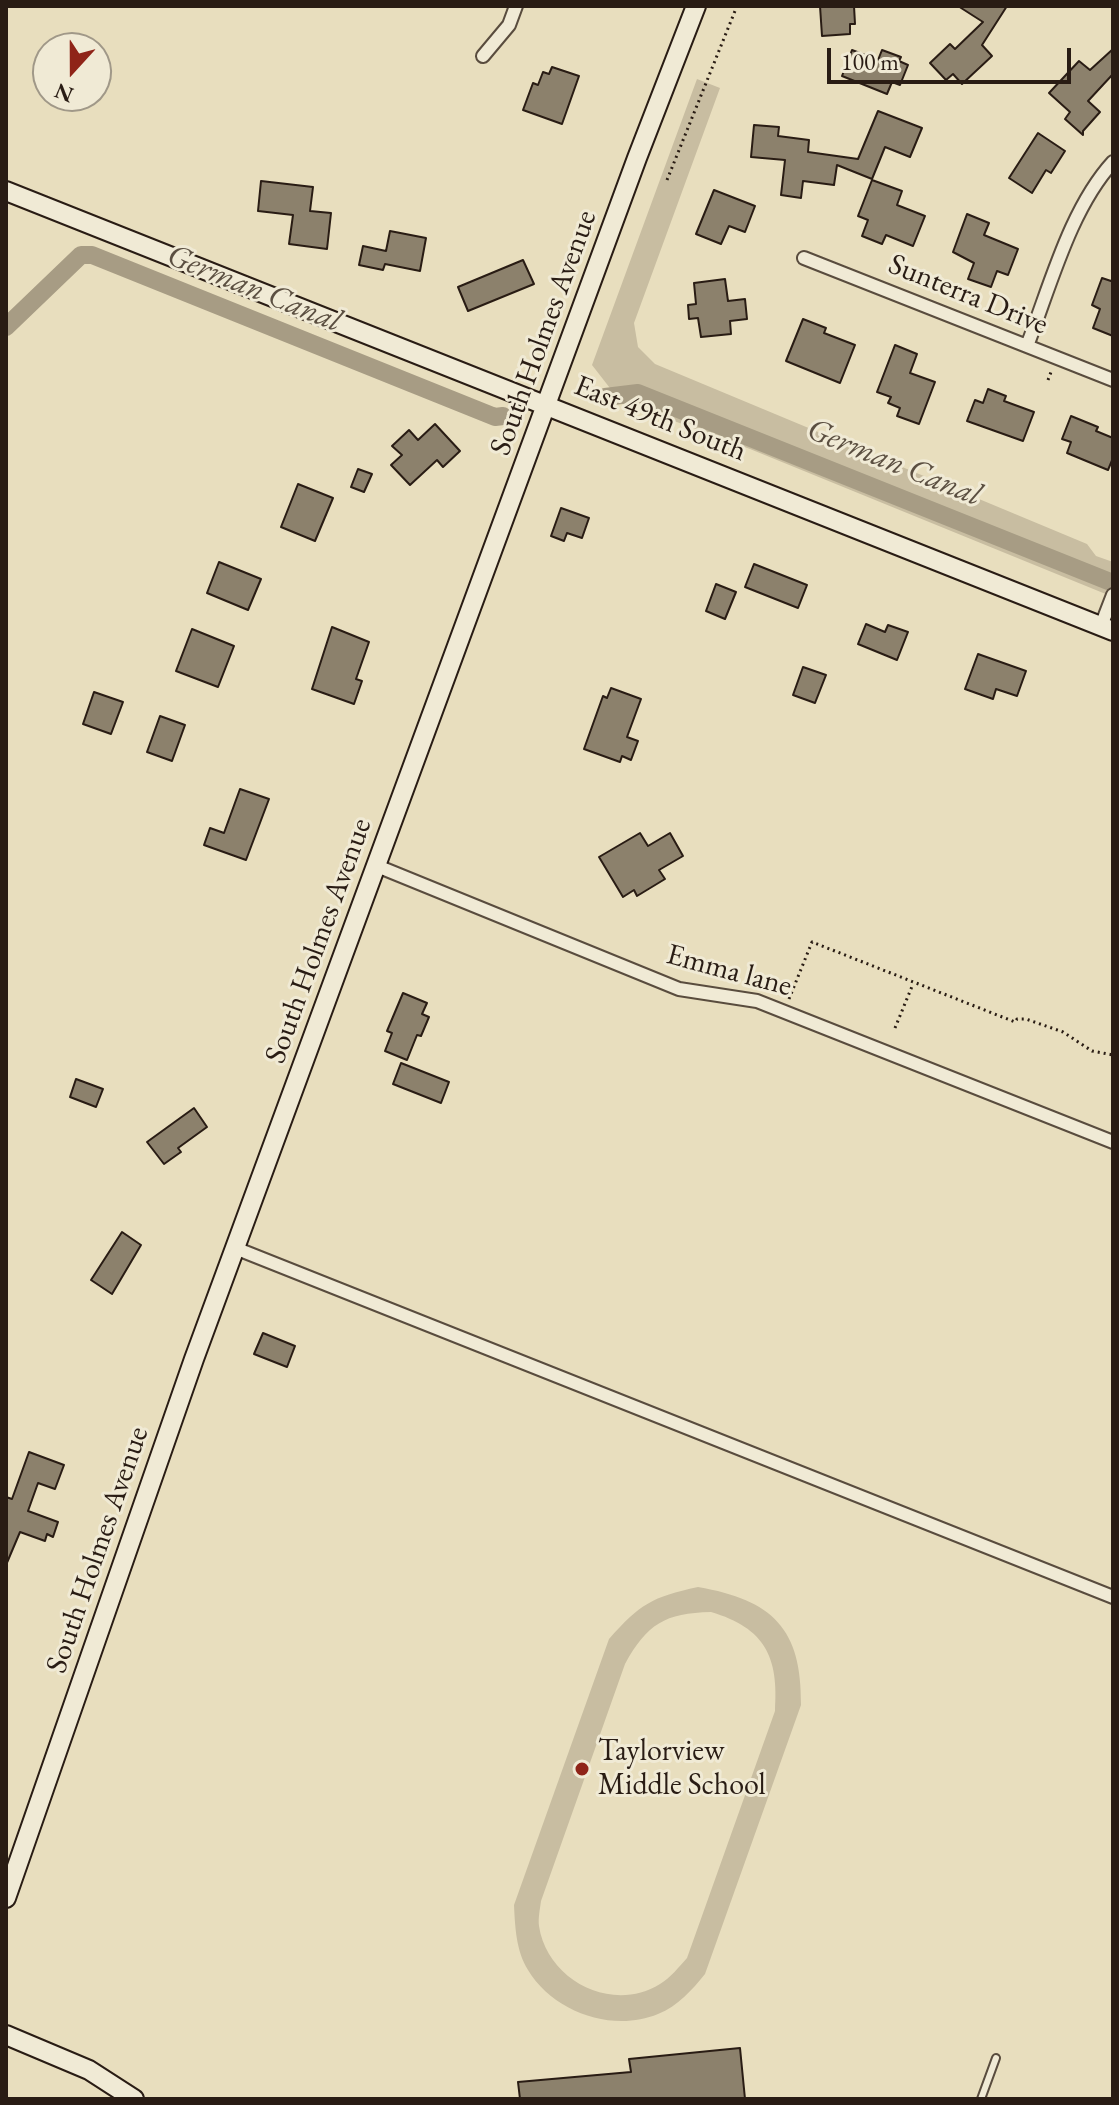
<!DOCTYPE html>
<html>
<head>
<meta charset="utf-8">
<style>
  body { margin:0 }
  #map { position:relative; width:1119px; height:2105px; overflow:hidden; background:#e8debe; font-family:"EB Garamond",serif }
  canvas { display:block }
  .frame { position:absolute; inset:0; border:8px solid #291c14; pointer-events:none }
  .north { position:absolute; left:32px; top:32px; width:80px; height:80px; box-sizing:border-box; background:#f0ead5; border:2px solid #a09888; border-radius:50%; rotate:201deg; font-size:22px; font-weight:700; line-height:32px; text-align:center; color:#291c14 }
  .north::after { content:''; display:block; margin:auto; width:28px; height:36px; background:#8f2418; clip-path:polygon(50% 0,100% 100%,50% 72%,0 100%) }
  .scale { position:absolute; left:827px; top:48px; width:244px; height:36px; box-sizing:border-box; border:4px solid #291c14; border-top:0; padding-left:10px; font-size:24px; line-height:28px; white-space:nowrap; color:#291c14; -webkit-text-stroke:6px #f0ead5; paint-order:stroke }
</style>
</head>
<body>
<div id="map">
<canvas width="1119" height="2105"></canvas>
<div class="frame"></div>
<div class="north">N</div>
<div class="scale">100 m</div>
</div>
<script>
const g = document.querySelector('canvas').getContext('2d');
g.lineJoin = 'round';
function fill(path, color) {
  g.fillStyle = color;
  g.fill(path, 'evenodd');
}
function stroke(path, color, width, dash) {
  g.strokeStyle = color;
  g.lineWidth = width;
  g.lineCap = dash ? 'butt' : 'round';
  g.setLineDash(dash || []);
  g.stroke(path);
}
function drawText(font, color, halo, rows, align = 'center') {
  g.font = font + ' "EB Garamond",serif';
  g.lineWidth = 6;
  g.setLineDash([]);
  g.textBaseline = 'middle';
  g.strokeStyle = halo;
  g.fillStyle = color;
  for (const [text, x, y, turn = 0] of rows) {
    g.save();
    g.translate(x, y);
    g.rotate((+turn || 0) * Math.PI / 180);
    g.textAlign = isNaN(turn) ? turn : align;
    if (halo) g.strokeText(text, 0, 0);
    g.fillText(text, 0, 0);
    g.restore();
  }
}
const green = new Path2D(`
  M697 79 720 88 634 323 638 347 655 364 1087 544 1096 556 1113 562V597L750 449 620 401 592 365Z
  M698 1587C773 1600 802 1629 801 1705L705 1974C692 1990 678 2006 658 2014 613 2033 553 2012 528 1970 516 1951 515 1926 514 1905L609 1639C640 1604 652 1597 698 1587ZM711 1612C765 1628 779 1657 775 1711L687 1958C679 1967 670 1978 660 1984 612 2014 547 1980 539 1926 538 1918 540 1909 541 1901L625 1664C647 1624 665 1613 711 1612Z`);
const canal = new Path2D(`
  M6 327 81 255H92L495 417 503 416
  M605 397 638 393 1113 583`);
const building = new Path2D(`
  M820 6H854L855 24H850V34L822 36Z
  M958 6H1007L982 45 992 56 962 84 953 74 946 80 930 63 950 44 955 49 983 22Z
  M1113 49V74L1088 101 1100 112 1083 131V135L1065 119 1070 112 1049 93 1079 61 1090 70Z
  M852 50 878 60 882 50 901 57 899 61 908 65 900 85 892 82 887 94 842 76Z
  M552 67 579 76 562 124 523 110 533 83 538 85 543 72 549 74Z
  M878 111 922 128 910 157 885 147 872 179 837 165 834 185 803 181 801 198 781 195 785 160 751 157 754 125 779 127 778 136 809 140 808 152 858 159Z
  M1038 133 1065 151 1051 173 1046 170 1032 193 1009 178Z
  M872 180 902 191 897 205 925 216 913 246 886 235 882 244 862 236 868 220 858 216Z
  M261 181 313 187 310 211 331 213 327 249 289 244 293 215 258 211Z
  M714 190 755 206 745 232 729 226 721 244 696 234Z
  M967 214 989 223 984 235 1018 249 1008 275 997 271 991 287 968 279 974 263 953 252Z
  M390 231 426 238 420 271 385 264 383 270 359 265 363 246 386 251Z
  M523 260 534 284 468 311 458 287Z
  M1102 278 1111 281 1113 279V336L1093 328 1100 309 1092 305Z
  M725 279 728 301 745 299 747 319 730 321 731 334 701 337 698 318 689 319 688 305 696 304 694 283Z
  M803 319 826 328 824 333 855 345 840 383 786 361Z
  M895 345 917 354 910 373 935 382 919 424 897 416 900 408 888 403 891 397 877 392Z
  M988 389 1006 396 1004 401 1034 412 1023 441 967 421 975 400 983 403Z
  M1071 416 1098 427 1096 431 1113 438V458L1108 470 1067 453 1071 442 1062 439Z
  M435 424 460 451 443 467 437 460 410 485 391 465 402 455 392 446 409 430 418 440Z
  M358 469 372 474 364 492 351 487Z
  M298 484 333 498 315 541 281 527Z
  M561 508 589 518 582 538 567 533 564 541 551 536Z
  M219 562 261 579 248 610 207 593Z
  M754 564 807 585 798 608 745 587Z
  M716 584 736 592 725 619 706 611Z
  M866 624 885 632 888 625 908 632 897 660 858 644Z
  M332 627 369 642 356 679 362 681 354 704 312 689Z
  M192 629 234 646 218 687 176 671Z
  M978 654 1026 671 1017 696 996 689 993 699 965 689Z
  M803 667 826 675 815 703 793 695Z
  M611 688 641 699 627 737 638 741 631 760 622 756 620 762 584 749 603 696 607 698Z
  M94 692 123 702 111 734 83 724Z
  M160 716 185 725 172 761 147 752Z
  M240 789 269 799 246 860 204 845 210 828 224 833Z
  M640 833 648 846 670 833 683 856 659 870 665 879 637 896 634 890 623 897 599 857Z
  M403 993 427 1003 422 1014 429 1017 421 1036 417 1035 407 1060 385 1051 392 1033 387 1031Z
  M401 1063 449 1082 441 1103 393 1084Z
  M76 1079 103 1089 96 1107 70 1097Z
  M194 1108 207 1127 178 1148 181 1152 164 1164 147 1142Z
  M122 1232 141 1245 112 1294 91 1280Z
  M263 1333 295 1346 287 1367 254 1354Z
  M29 1452 64 1465 55 1489 38 1483 28 1511 58 1522 53 1537 47 1534 45 1541 20 1532 6 1565V1497L12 1499Z
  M740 2048 745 2099H520L518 2082 631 2072 629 2059Z`);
const path = new Path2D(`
  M667 180 737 6
  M1048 380 1051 372
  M789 999 812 942 1015 1022 1017 1019H1026L1063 1032 1092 1051 1113 1055
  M895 1028 913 984`);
const lane = new Path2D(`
  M981 2099 996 2058`);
const street = new Path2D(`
  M483 56 509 25 516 6
  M804 258 1113 380
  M1027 346C1050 287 1070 209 1113 162
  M1101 626 1113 595
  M377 866 679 989 757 1001 1113 1142
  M235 1248 1113 1597`);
const secondary = new Path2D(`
  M6 191 1113 631
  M6 1898 194 1359 637 158 696 6
  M6 2035 89 2070 134 2099`);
const markers = [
  [582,1769,8,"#8f2418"]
];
const streetNames = [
  ["Sunterra Drive",968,295,22],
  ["South Holmes Avenue",544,333,-70],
  ["East 49th South",660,419,22],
  ["South Holmes Avenue",319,941,-70],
  ["Emma lane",729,971,15],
  ["South Holmes Avenue",98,1550,-71]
];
const poiNames = [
  ["Taylorview",598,1752],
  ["Middle School",598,1786]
];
const waterNames = [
  ["German Canal",254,289,22],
  ["German Canal",894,463,22]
];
fill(green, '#c8bda1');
stroke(canal, '#a79c84', 18);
fill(building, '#8c816c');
stroke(building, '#291c14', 2);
stroke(lane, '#594c3e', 10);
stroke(street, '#594c3e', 16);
stroke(secondary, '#291c14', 22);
stroke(path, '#291c14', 3, [2, 4]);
stroke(lane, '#f0ead5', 6);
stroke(street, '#f0ead5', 12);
stroke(secondary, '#f0ead5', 18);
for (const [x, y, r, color] of markers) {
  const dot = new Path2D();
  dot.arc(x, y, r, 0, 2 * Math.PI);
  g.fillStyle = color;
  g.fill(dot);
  stroke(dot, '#f0ead5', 3);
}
drawText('30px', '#291c14', '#f0ead5', streetNames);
drawText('30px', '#291c14', '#f0ead5', poiNames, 'left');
drawText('italic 32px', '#5b4f41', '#f0ead5', waterNames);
</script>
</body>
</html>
